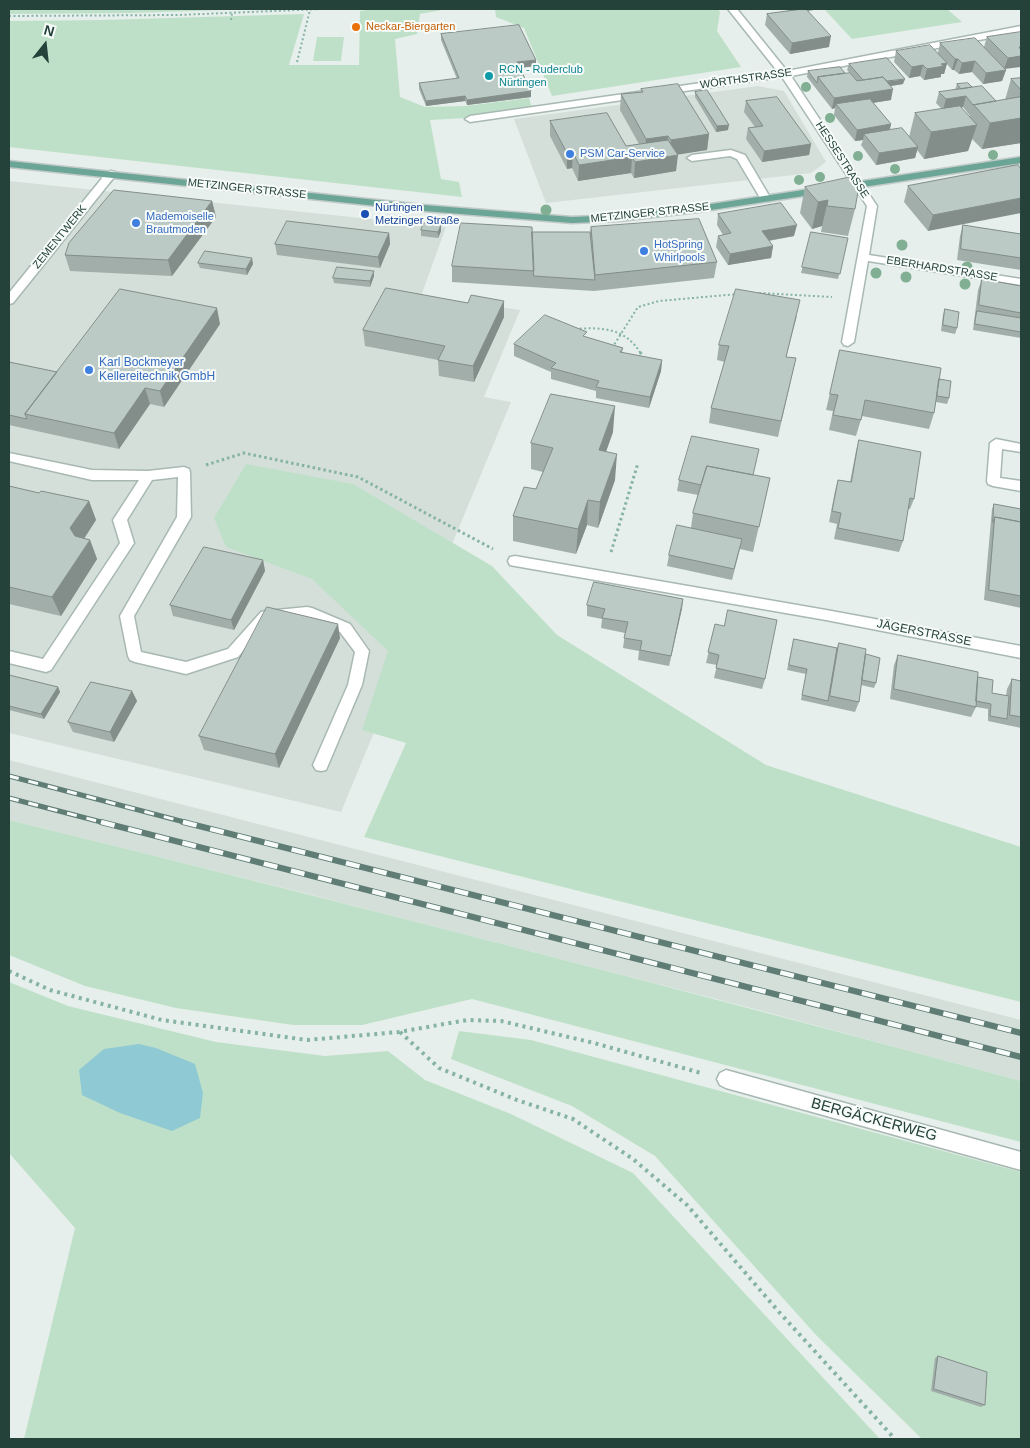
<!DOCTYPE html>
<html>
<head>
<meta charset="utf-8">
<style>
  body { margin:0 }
  #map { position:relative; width:1030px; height:1448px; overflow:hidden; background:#e6efeb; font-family:Helvetica,sans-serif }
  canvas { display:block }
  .frame { position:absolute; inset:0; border:10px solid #24423a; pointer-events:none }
  .north { position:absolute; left:20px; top:20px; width:50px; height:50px; -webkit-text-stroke:4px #f7fbf9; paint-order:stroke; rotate:16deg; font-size:14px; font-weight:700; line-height:20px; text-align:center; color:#24423a }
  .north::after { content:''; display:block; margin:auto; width:18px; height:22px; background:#24423a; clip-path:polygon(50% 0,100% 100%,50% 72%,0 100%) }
</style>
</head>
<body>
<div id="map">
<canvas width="1030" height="1448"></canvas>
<div class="frame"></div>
<div class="north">N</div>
</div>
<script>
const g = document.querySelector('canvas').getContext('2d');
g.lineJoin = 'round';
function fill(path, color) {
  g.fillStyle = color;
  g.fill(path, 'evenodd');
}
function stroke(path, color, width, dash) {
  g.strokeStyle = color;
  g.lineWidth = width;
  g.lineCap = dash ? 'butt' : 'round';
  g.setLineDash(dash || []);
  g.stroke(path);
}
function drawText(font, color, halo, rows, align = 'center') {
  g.font = font + ' Helvetica,sans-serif';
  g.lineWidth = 4;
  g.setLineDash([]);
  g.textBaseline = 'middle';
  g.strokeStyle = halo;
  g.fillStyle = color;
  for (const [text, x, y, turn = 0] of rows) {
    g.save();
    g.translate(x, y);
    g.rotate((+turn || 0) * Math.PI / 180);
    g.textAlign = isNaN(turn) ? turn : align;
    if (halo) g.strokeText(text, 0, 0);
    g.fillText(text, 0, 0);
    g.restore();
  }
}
const built = new Path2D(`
  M758 86 784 91 826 162 811 173 546 203 514 119Z
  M9 181 446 227 421 296 520 310 484 397 511 402 341 812 9 733Z
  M9 760 1021 1020V1081L751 1008 300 892 9 820Z`);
const green = new Path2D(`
  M9 9H258L131 13 9 14Z
  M374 9H447L420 14 417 34 395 39 400 97 425 107 465 106 529 98 532 108 466 118 430 120 441 179 459 182 462 197 9 147V21L102 20 304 14 289 65H359L360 11Z
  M495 9H718L720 12 717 31 741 67 552 96 524 28 496 17Z
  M824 9H947L962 22 852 39Z
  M317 37H344L341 61H313Z
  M246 464 353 484 492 566 557 635 766 765 1021 847V1002L364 837 406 743 362 730 388 651 312 579 226 547 214 518Z
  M9 820C347 903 685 990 1021 1081V1142L472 999 362 1025H293L176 1008 85 986 9 955Z
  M9 982 68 1006 216 1042 325 1056 388 1051 425 1080 511 1114 633 1173 880 1439H24L75 1228 9 1153Z
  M459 1031 531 1040 1021 1172V1439H922L817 1336 655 1156 572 1106 451 1059Z`);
const water = new Path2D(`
  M139 1044 156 1048 195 1064 203 1093 200 1118 172 1131 120 1113 82 1095 79 1070 104 1049Z`);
const pathFar2 = new Path2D(`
  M9 16 178 15 321 9
  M231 20 232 13
  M297 62 310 10
  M759 293 832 297
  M575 329C602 327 626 328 641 354
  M612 348 638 307 659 301 738 294`);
const pathFar1 = new Path2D(`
  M640 352 645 360
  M206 465 244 453 358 477 493 549
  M611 552 638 463`);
const path = new Path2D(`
  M9 971 50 990 162 1020 307 1040 399 1032 467 1020 501 1021 594 1043 701 1073
  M400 1032 439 1068 517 1100 573 1119 633 1159 687 1205 779 1312 895 1439`);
const minor = new Path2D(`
  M728 9H737L787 71 1021 26V32L791 76 877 206 869 255 1021 279V285L868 261 854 342 848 346 844 345 842 342 867 206 782 77 470 122 465 119 470 116 778 72Z
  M731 150 745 155 771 199 770 201H762L737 159 730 156 692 161 687 158 692 155Z
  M111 171 115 172 116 174 115 176 13 303 9 304V293L107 172Z
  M996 439 1021 444V452L1002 449 1000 478 1021 481V491L993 486 988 484 987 481 990 443Z
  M9 453 92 470 148 471 184 467 189 469 190 472 191 517 134 616 141 652 186 662 228 649 261 612 266 611 307 607 312 608 350 624 369 651 362 685 326 770 321 771 316 770 313 765 348 685 355 652 340 632 306 617 270 621 238 657 186 674 135 662 130 660 128 656 120 616 177 517 178 477 152 480 127 520 134 543 51 670 46 672 9 663V651L43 659 120 543 113 520 139 480H92L9 461Z
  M515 556 826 610 1021 646V658L826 620 515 566 510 565 508 561 510 557Z
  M726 1070 1021 1152V1170L726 1088 720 1085 717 1079 720 1073Z`);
const major = new Path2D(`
  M1021 157V163L698 212 619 221 572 223 424 211 9 167V161L424 205 572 217 619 215 698 206Z`);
const railFar1 = new Path2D(`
  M9 776 188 823
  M9 798 105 823`);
const rail = new Path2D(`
  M101 822 1021 1057
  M183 822 1021 1033`);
const trees = [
  [806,87,5],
  [830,118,5],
  [993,155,5],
  [858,156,5],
  [895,169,5],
  [820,177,5],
  [799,180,5],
  [546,210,5.5],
  [902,245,5.5],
  [967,267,5.5],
  [876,273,5.5],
  [906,277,5.5],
  [965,284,5.5]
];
const wall = new Path2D(`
  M786 9H820L808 11 829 47 790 54 765 25 767 14 788 11Z
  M1021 33 1005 69 1006 70 1002 81 983 84 972 72 959 74 954 70H952L947 64 944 74H941V77L924 80 920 76 909 78 894 62 896 51 938 53 940 43 984 47 987 37Z
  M441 34 536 66 520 68 531 97 467 105 465 101 426 106 419 89V83L457 79 441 40Z
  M849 64 903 84 891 86V100L873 103 891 124 890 130 909 137 915 113 942 109 936 103 939 92 955 90 957 84 972 87 996 101 1005 100 1011 79 1021 78V143L982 149 972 139 968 151 924 159 917 150 915 158 876 165 861 145 863 140 855 141 834 115 835 108 832 109 807 77 808 71 845 73 857 81 847 70ZM963 107 970 116V117L961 108Z
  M641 89 709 134 707 150 677 154 676 171 634 178 631 173 578 181 572 168 567 169 550 136V121L626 146 639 144 620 110 621 94 641 92Z
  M695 92 728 130 716 132 695 97Z
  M746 101 811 144 809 155 762 162 746 139 748 128 755 127 744 112Z
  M1018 165 928 231 904 202 908 186Z
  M805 187 855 209 848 236 821 232 822 226 812 229 800 213Z
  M212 201 216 217 172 276 70 271 65 255Z
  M718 214 794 236 769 241 773 246 771 258 728 265 716 247 718 236 723 235 717 225Z
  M441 225V231L438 238 421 236V230Z
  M963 225 1021 234V270L957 260 960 236Z
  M591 227 717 262 714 278 594 291 452 282V266L532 232H590Z
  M811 232 848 238 838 279 801 273Z
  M389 233 390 244 380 268 277 255 275 244Z
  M198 263 253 264 247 275 200 268Z
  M374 276 370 287 334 283 333 278Z
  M982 279 1021 286V338L973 330 978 290Z
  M504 301V317L474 382 439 376 438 360 365 346 363 330 468 303Z
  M945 309 957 328 955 334 941 331 943 315Z
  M797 316 786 357 796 358 778 437 709 423 711 408 725 362 717 360 719 345Z
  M220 324 164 407 150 404 119 449 9 425V362L57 372Z
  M586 337 623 348 622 353 662 360 661 371 649 408 596 398V391L551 379V372L514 356V344Z
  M840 350 939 379 949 398 947 404 936 402 934 413 929 429 862 416 856 436 829 430 833 411 826 410Z
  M613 432 606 452 615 480 598 528 587 525 576 554 513 541V516L536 489 543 472 531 469V443Z
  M859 440 914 499 910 509H908L903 541 899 552 834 539 837 524 829 522 835 491 838 480 850 482 856 451Z
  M753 475 770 478 753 552 740 549 732 580 667 566 669 555 691 528 693 513 698 495 677 491 679 480Z
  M9 486 39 493 89 501 96 520 84 538 90 540 97 559 61 616 9 604Z
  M994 504 1021 509V608L984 600 992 509Z
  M263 560 265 571 234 630 173 616 170 605Z
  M683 599 669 666 638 660 639 651 623 648 625 633 601 628 602 619 587 616V605Z
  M715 624 765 679 762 689 714 678 717 665 706 663Z
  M340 638 279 768 204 750 199 736Z
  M794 639 837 648 839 643 866 654 876 683 874 688 861 685 859 702 855 712 801 700 806 674 787 670Z
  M898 655 978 677 992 693 1006 696 1007 689 1012 679 1021 681V728L988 721V709L976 707 971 717 890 699 894 665Z
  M9 675 58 687 60 692 44 719 9 710Z
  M132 691 137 701 114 742 73 732 68 722Z
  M938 1356 985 1405 981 1407 931 1391 935 1358Z`);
const shadedWall = new Path2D(`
  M791 9H820L790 13Z
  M831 36 829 47 790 54 792 43Z
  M1019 47H1021V67L1004 69 1008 58Z
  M955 59H958L954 70H952Z
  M536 60V66L517 68V62Z
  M975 61 972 72 959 74 962 63Z
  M947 63 944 74H941V77L924 80 927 69 941 64Z
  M923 65 920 76 909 78 912 67Z
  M1006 70 1002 81 983 84 986 73Z
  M905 79 903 84 865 90 866 85Z
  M893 89 891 100 839 108 836 104 835 108 832 109 834 98Z
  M531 91V97L467 105V100Z
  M465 96V101L426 106V101Z
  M966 96 963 107 943 110 946 99Z
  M1021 118V143L982 149 990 123Z
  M891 124 888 135 864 134 863 140 855 141 857 130Z
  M729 125 728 130 716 132 717 126Z
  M977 125 968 151 924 159 931 132Z
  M709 134 707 150 669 156 671 140Z
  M668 136 667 152 645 155 646 139Z
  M811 144 809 155 762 162 764 151Z
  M918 147 915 158 876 165 879 153Z
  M573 152 572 168 567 169V153Z
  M678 155 676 171 634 178 635 162Z
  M632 157 631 173 578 181 579 165Z
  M1021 198V213L928 231 933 215Z
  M828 200 822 226 812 229 818 202Z
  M212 201 216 217 172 276 168 260Z
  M441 225V231L438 238V232Z
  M797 225 794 236 760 242 762 231Z
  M389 233 390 244 380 268 378 257Z
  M773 246 771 258 728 265 730 254Z
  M252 258 253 264 247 275 246 269Z
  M374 271V276L370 287V281Z
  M504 301V317L474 382 473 366Z
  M217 308 220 324 164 407 160 391Z
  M662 360 661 371 649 408 650 397Z
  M145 388 150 404 119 449 114 433Z
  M615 406 613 432 597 476 599 450Z
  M617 454 615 480 598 528 600 502Z
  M588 500 587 525 576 554 578 529Z
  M89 501 96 520 78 548 70 528Z
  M90 540 97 559 61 616 52 597Z
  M263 560 265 571 234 630 231 620Z
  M683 599 682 609 669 666 671 656Z
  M338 624 340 638 279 768 275 754Z
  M58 687 60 692 44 719 41 714Z
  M132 691 137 701 114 742 110 732Z`);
const building = new Path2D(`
  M803 9H806L831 36 792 43 767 14Z
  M519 25 536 60 517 62 531 91 467 100 465 96 426 101 419 83 459 78 441 34Z
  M1020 32 1021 33V47H1019L1021 50V56L1008 58 987 37Z
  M975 38 1006 70 986 73 975 61 962 63 958 59H955L940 43Z
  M930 45 947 63 941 64 944 66 927 69 923 65 912 67 896 51Z
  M887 58 905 79 887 81 883 77 863 80 849 64Z
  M840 67 845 73 818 77 817 83 808 71Z
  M850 73 857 81 883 77 893 89 834 98 818 77Z
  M1021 78V90L1011 79Z
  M968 83 972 87 961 89 957 84Z
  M678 84 709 134 671 140 668 136 646 139 621 94 643 92 641 89Z
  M982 86 996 101 973 105 966 96 946 99 939 92Z
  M707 90 729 125 717 126 695 92Z
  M777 97 811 144 764 151 748 128 763 126 746 101Z
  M1021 97V118L990 123 974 105Z
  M870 99 891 124 857 130 836 104Z
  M960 106 977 125 931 132 915 113Z
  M607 113 626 146 668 140 678 155 635 162 632 157 579 165 573 152 567 153 550 121Z
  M902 128 918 147 879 153 864 134Z
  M1018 165 1021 169V198L933 215 908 186Z
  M851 177 859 186 855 209 827 206 828 200 818 202 805 187Z
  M114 190 212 201 168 260 65 255 69 243Z
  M781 203 797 225 762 231 773 246 730 254 718 236 731 233 718 214Z
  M699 219 717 262 595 275 591 227Z
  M287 221 389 233 378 257 275 244Z
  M424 223 441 225 438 232 421 230Z
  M461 223 532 227 534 271 452 266Z
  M963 225 1021 234V258L961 249Z
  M532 232H590L595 280 534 276Z
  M811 232 848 238 840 274 802 267Z
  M205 251 252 258 246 269 198 263Z
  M337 267 374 271 370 281 333 278Z
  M982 279 1021 286V313L979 305Z
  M386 288 468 303 471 295 504 301 473 366 438 360 445 346 363 330Z
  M120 289 217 308 160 391 145 388 114 433 25 414Z
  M736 289 800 300 786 357 796 358 781 421 711 408 729 346 719 345Z
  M945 309 959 312 957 328 943 325Z
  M977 311 1021 318V332L975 324Z
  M545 315 587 332 583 336 623 348 620 352 662 360 650 397 596 387 599 381 551 368 556 363 514 344Z
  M840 350 941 368 934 413 865 400 861 420 833 415 838 395 830 394Z
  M9 362 57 372 25 414 27 419 9 415Z
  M939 379 951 381 949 398 937 396Z
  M551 394 615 406 599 450 617 454 600 502 588 500 578 529 513 516 524 487 536 489 553 448 531 443Z
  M692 436 759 449 753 475 707 466 701 485 679 480Z
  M859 440 921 452 914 499 910 498 903 541 838 528 841 513 832 511 838 480 851 482Z
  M707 466 770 478 759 527 693 513Z
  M9 486 39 493 41 491 89 501 70 528 75 536 90 540 52 597 9 587Z
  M994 504 1021 509V522L995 517 993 522Z
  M995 517 1021 522V596L989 590Z
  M677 525 742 539 734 569 669 555Z
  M204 547 263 560 231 620 170 605Z
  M594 582 683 599 671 656 640 650 642 641 624 638 628 622 602 618 605 609 587 605Z
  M267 607 338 624 275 754 199 736Z
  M728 610 777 620 765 679 716 668 719 655 708 652 715 624 724 626Z
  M794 639 837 648 828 701 802 695 807 669 789 665Z
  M839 643 866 649 859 702 830 696Z
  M866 654 880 658 876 683 862 680Z
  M898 655 978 672 976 707 894 689Z
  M9 675 58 687 41 714 9 706Z
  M978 677 993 680 992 693 1009 696 1007 719 990 716 991 704 976 701Z
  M1012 679 1021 681V717L1010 715Z
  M91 682 132 691 110 732 68 722Z
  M938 1356 987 1372 985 1405 934 1389Z`);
const markers = [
  [356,27,5,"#e8710a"],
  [489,76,5,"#0f9aa8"],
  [570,154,5,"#3f7fe0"],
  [365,214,5,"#1a4fb4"],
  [136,223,5,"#3f7fe0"],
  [644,251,5,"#3f7fe0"],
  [89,370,5,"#3f7fe0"]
];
const farFoodnames = [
  ["Neckar-Biergarten",366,27]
];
const farCulturenames = [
  ["RCN - Ruderclub",499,70],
  ["Nürtingen",499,83]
];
const farStreetnames = [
  ["WÖRTHSTRASSE",746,79,-8],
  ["HESSESTRASSE",842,160,57],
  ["METZINGER STRASSE",247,189,6],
  ["METZINGER STRASSE",650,213,-6],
  ["ZEMENTWERK",60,237,-51],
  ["EBERHARDSTRASSE",942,269,9]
];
const farShopnames = [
  ["PSM Car-Service",580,154],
  ["Mademoiselle",146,217],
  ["Brautmoden",146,230],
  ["HotSpring",654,245],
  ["Whirlpools",654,258]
];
const farTransitnames = [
  ["Nürtingen",375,208],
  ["Metzinger Straße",375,221]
];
const shopNames = [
  ["Karl Bockmeyer",99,363],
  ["Kellereitechnik GmbH",99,377]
];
const streetNames = [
  ["JÄGERSTRASSE",924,633,11]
];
const nearStreetnames = [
  ["BERGÄCKERWEG",874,1120,15]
];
fill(built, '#d4dfda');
fill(green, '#bfe0c8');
fill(water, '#8ec9d4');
stroke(minor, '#a8b8b2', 3);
stroke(major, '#c2cac8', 3);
stroke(pathFar2, '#86b3a5', 2, [2, 2.5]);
stroke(pathFar1, '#86b3a5', 3, [2.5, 3]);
stroke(path, '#86b3a5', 4, [3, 4.5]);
fill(minor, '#fff');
fill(major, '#6aa596');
stroke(railFar1, '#5f7d75', 5);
stroke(rail, '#5f7d75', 6);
stroke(railFar1, '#f7fbf9', 3, [10]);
stroke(rail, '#f7fbf9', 4.5, [14]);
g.fillStyle = '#80af93';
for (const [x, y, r] of trees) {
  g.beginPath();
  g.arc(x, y, r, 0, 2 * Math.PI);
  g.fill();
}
fill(wall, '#a1aea9');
fill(shadedWall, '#838d89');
fill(building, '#bbcac4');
stroke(building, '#838d89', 1);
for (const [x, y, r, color] of markers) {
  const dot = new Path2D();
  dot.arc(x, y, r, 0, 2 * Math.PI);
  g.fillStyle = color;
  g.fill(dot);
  stroke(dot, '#f7fbf9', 2);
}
drawText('11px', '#c56008', '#f7fbf9', farFoodnames, 'left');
drawText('11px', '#0d838f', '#f7fbf9', farCulturenames, 'left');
drawText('11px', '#24423a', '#f7fbf9', farStreetnames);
drawText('11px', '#366cbe', '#f7fbf9', farShopnames, 'left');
drawText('11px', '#164399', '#f7fbf9', farTransitnames, 'left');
drawText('12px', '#366cbe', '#f7fbf9', shopNames, 'left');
drawText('12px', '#24423a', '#f7fbf9', streetNames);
drawText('15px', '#24423a', '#f7fbf9', nearStreetnames);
</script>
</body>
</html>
